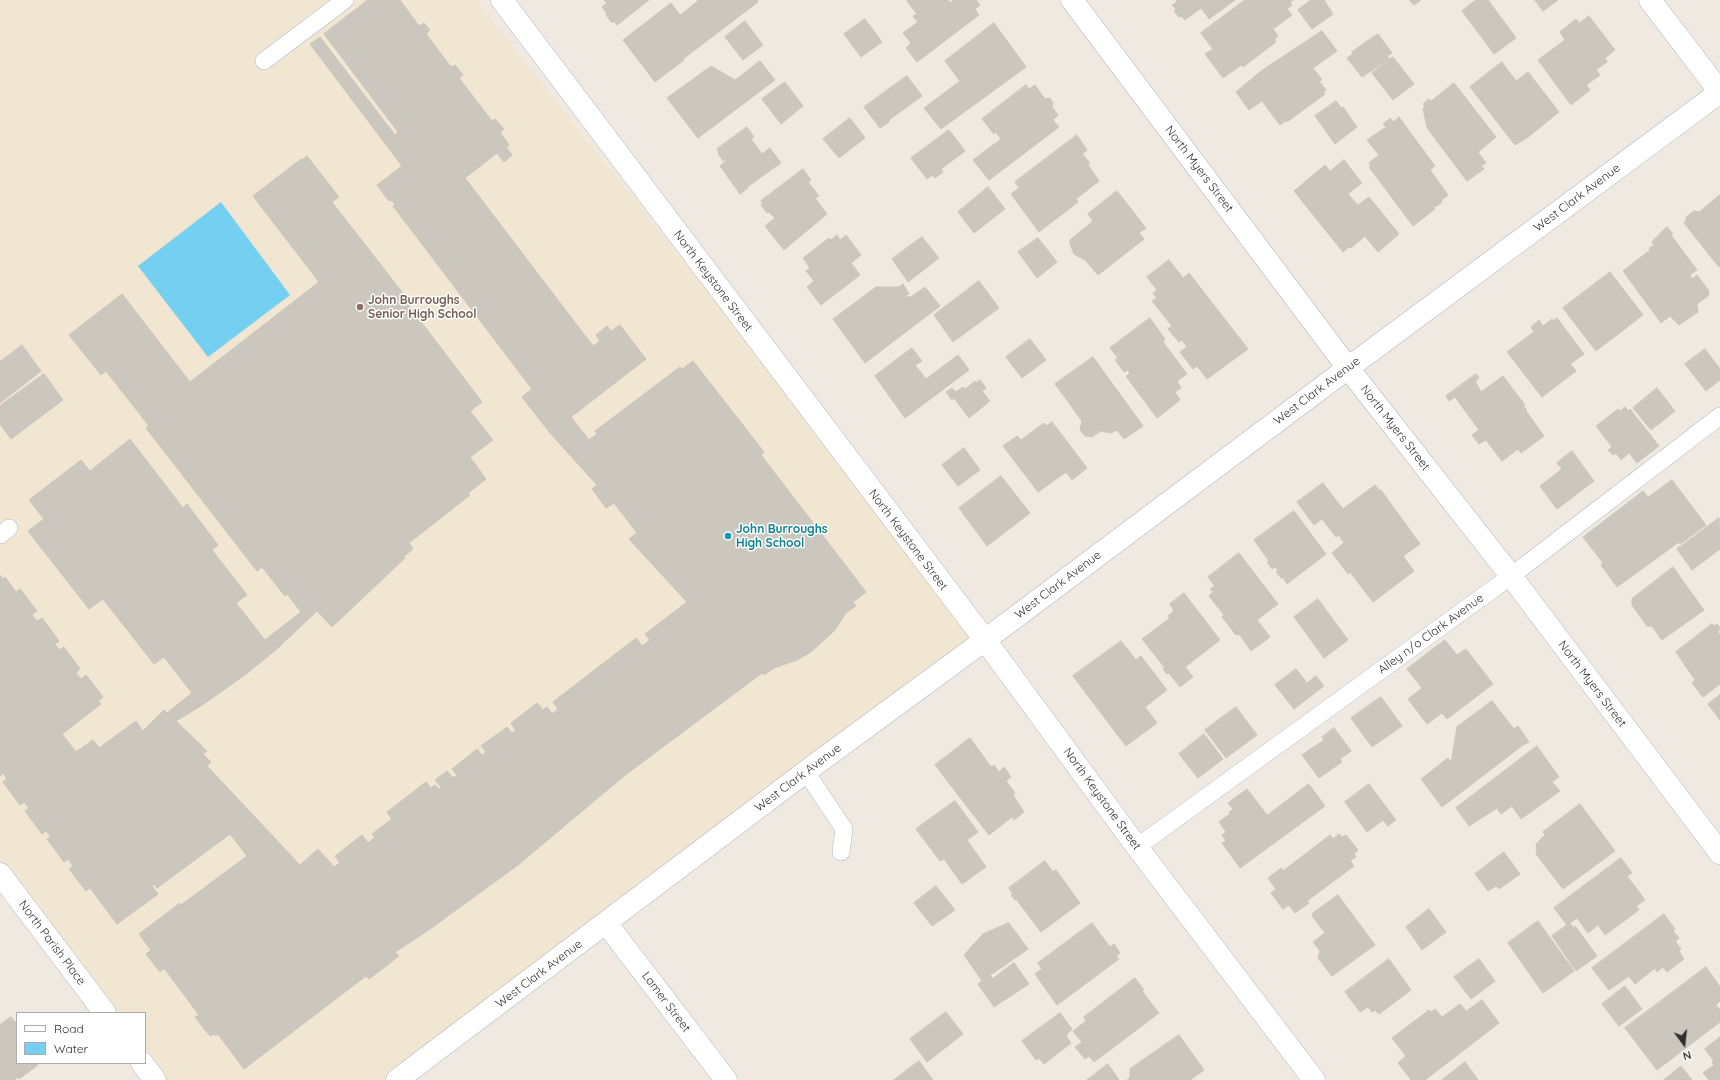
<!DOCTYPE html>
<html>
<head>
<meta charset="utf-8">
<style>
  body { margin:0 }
  #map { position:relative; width:1720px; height:1080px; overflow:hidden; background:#efe9e1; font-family:Quicksand,sans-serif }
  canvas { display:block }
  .legend { position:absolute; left:16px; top:1012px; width:130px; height:52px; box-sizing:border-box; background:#fff; border:1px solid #ababab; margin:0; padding:5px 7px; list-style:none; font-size:12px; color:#2e2e2e }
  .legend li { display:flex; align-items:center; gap:8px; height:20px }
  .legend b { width:20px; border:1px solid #ababab }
  .north { position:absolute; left:1664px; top:1024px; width:40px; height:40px; -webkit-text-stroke:3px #fff; paint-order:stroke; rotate:165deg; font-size:11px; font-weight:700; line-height:16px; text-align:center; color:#2e2e2e }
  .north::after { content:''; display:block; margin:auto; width:14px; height:18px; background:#2e2e2e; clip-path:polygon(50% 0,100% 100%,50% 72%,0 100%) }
</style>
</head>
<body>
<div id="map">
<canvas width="1720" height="1080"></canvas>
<ul class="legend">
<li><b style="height:5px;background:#fff"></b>Road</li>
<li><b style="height:11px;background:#75cff0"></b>Water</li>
</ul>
<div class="north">N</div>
</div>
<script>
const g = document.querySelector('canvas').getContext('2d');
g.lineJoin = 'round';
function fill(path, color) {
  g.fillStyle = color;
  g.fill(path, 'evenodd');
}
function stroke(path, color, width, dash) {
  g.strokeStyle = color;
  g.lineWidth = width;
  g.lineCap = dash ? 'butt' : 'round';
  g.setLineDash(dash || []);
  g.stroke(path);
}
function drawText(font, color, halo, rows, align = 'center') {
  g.font = font + ' Quicksand,sans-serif';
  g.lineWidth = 3;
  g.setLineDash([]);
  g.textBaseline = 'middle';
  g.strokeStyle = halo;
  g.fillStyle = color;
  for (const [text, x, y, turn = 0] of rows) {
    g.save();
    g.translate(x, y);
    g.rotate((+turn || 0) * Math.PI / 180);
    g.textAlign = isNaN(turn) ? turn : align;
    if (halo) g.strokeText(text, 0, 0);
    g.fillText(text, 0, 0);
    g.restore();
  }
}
const education = new Path2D(`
  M0 0H475L985 640 397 1080H159L145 1061V1013H111L0 859Z`);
const water = new Path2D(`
  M221 202 290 295 208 357 138 266Z`);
const building = new Path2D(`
  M368 0H400L419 26 424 23 430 30 426 34 451 67 455 65 463 75 459 78 492 121 495 119 504 129 500 132 509 145 506 147 512 155 504 162 497 153 465 178 593 346 600 341 596 335 607 326 611 331 620 325 646 359 571 417 589 440 597 434 595 431 680 367 682 369 693 361 764 452 761 455 866 592 853 602 856 606 846 613 834 631 811 652 797 660 774 668 764 675 762 673 624 776 518 865 423 934 395 952 399 956 369 979 366 976 244 1069 218 1034 216 1036 214 1034 210 1036 195 1017 199 1015 164 968 160 972 146 954 151 950 139 934 180 903 181 905 247 856 230 834 157 888 154 884 152 886 158 894 117 924 90 888 86 891 69 869 73 866 68 859 64 862 47 839 51 837 46 831 42 834 25 811 29 808 24 802 20 805 3 782 7 779 3 773 0 776V575L3 579 5 577 16 592 20 589 37 611 32 615 37 621 42 618 59 641 55 644 59 650 64 647 80 669 76 673 81 679 86 675 103 697 98 701 101 704 62 734 76 752 93 740 99 748 136 721 143 731 164 710 167 713 192 693 164 657 154 664 103 599 89 609 28 531 44 519 29 500 81 460 90 471 130 439 183 508 187 504 218 545 212 550 247 595 236 603 265 640 301 612 287 594 285 596 262 567 257 571 146 428 149 426 106 371 101 375 69 335 122 294 190 382 319 282 253 196 301 159 302 160 307 156 339 197 332 202 402 292 400 294 482 402 470 411 493 440 470 457 486 479 468 493 470 495 409 543 413 549 403 557 405 558 332 627 317 611 277 649 246 674 204 704 176 721 207 751 203 754 211 762 207 766 300 865 318 849 334 867 340 863 335 856 362 835 368 843 375 837 372 834 392 819 387 812 426 782 431 788 435 785 439 789 441 787 435 780 447 771 453 778 457 775 452 769 477 749 482 755 486 752 481 746 507 727 512 733 516 730 511 723 537 703 543 710 547 707 552 714 558 709 553 702 636 638 642 646 650 640 645 634 687 602 629 539 637 533 614 503 606 508 592 489 597 485 550 433 522 397 532 389 393 206 395 204 391 200 389 201 377 185 402 166 310 44 320 37 395 135 398 132 324 34Z
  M604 0H649L617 25 614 21 612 23 606 15 607 14 602 7 607 3Z
  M699 0H757L758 2 683 59 684 60 655 82 623 40 671 3 680 15Z
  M909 0H948L950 3 953 0H976L980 5 975 9 979 15 917 62 906 48 911 43 903 33 918 22 913 16 917 14 907 1Z
  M1176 0H1235L1209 19 1201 8 1185 20 1181 16 1179 17 1174 11 1176 9 1172 5 1177 2Z
  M1245 0H1293L1290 2 1292 5 1287 9 1292 15 1273 29 1278 36 1274 40 1276 42 1243 67 1241 65 1223 78 1205 54 1213 49 1201 33Z
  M1311 0H1324L1333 14 1312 29 1298 10Z
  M1410 0H1421L1414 5Z
  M1476 0H1488L1516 38 1494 54 1462 11Z
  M1535 0H1558L1543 11Z
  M1589 16 1615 50 1605 58 1607 62 1596 70 1600 75 1586 85 1590 90 1571 105 1538 60 1565 40 1560 32 1576 19 1579 23Z
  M865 19 882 42 861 57 844 34Z
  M745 21 763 45 743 60 725 37Z
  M994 23 1026 67 941 129 924 108 960 81 945 61Z
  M1322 31 1337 51 1313 68 1322 80 1319 81 1326 90 1323 92 1325 94 1287 122V120L1280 125 1262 101 1249 110 1236 92 1261 71Z
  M1378 34 1392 53 1387 56 1389 59 1362 77 1347 58 1353 54 1352 52Z
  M1393 57 1414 84 1393 100 1372 73Z
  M760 61 775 80 698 138 667 98 711 66 735 80Z
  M1502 62 1516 81 1528 72 1559 112 1527 138 1515 145 1470 87Z
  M907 76 922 96 889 120V122L880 128 864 107Z
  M785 82 803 106 781 124 762 99Z
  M1454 83 1496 137 1478 152 1486 163 1481 166 1484 169 1467 181 1427 128 1423 108 1425 106 1423 104 1429 99 1431 101Z
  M1026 85 1029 89 1035 85 1045 99 1050 98 1053 103 1052 107 1058 115 1053 120 1059 127 989 180 973 160 1001 139 996 132 994 134 982 119Z
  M1336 101 1341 108 1343 107 1357 127 1335 144 1315 116Z
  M1399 117 1435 166 1430 170 1448 195 1441 200 1442 202 1437 206 1433 207 1435 209 1413 226 1369 167 1371 166 1369 163 1379 155 1367 140 1386 127 1383 124 1390 118 1393 122Z
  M850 118 865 138 839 158 823 139Z
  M747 127 754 137 751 139 762 154 770 148 781 163 747 187 748 188 740 194 720 166 726 161 725 159 723 161 718 153H719L717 149Z
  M949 130 965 151 941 169 943 172 935 178 933 175 927 179 911 158Z
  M1077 135 1087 150 1082 154 1090 163 1088 165 1099 181 1076 199 1078 202 1039 232 1011 194 1019 188 1015 182Z
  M1344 160 1362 183 1348 194 1358 205 1369 197 1399 234 1378 252 1365 236 1351 248 1349 247 1343 252 1294 191 1325 165 1330 171Z
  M803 169 811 180 808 182 819 196 815 198 827 214 784 250 765 226 775 218 769 212 767 213 761 205 763 204 761 201Z
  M988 187 1005 209 974 233 958 212Z
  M1117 191 1146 228 1139 233 1144 239 1098 275 1085 260 1074 254 1070 244V240L1093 221 1088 214Z
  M1720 195V266L1719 267 1684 223 1686 221V217L1694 211 1699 212Z
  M1667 227 1673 234 1671 235 1697 270 1690 275 1692 279 1697 275 1709 291 1708 296 1697 304 1698 312 1679 325 1670 316 1661 323 1623 271 1650 250 1649 248 1654 245 1652 242Z
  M837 235 840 240 846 235 861 255 851 263 860 275 821 305 807 287 814 281 806 271 810 268 803 258 829 238 831 240Z
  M922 237 939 258 908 282 892 259Z
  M1038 238 1057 262 1037 278 1018 252Z
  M1169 260 1183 278 1189 273 1248 349 1207 379 1197 366 1193 369 1180 352 1187 347 1182 340 1179 342 1168 329 1172 326 1152 301 1157 298 1153 293 1157 290 1147 277Z
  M1610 272 1643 315 1596 351 1563 308Z
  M979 281 999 308 953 342 934 315Z
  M903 284 909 294 906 295 907 297H911L925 287 940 306 865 363 833 319 876 287H899Z
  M1150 318 1165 339 1163 342 1187 374 1177 381 1181 388 1175 392 1180 400 1157 418 1126 376 1130 374 1128 370 1124 372 1115 360 1118 358 1110 348Z
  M1557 318 1584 354 1570 364 1576 371 1542 397 1507 352 1534 332 1531 327 1539 320 1543 326 1552 319 1553 321Z
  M1030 339 1046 360 1022 378 1006 357Z
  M22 345 41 371 0 403V362Z
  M912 348 922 361 915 365 926 379 958 355 969 370 905 418 875 376Z
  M1705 349 1720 369V380L1706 391 1685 364Z
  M1093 357 1143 426 1124 439 1117 430 1111 433 1101 431 1092 437 1085 436 1080 430 1082 421 1055 384Z
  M44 374 63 400 11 439 0 424V406Z
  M1476 374 1479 378 1475 381 1481 392 1503 376 1525 405 1523 406 1527 410 1526 411 1544 436 1521 453 1518 449 1502 461 1486 440 1479 444 1472 435 1479 430 1455 397 1449 401 1446 396Z
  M980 380 986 388 982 391 990 401 969 418 954 398 952 400 946 392 952 388 956 392 963 387 965 389 975 381 976 383Z
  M1657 388 1675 411 1651 430 1633 408Z
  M1625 407 1628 411 1630 409 1659 446 1637 463 1629 453 1621 460 1616 453 1613 455 1608 450 1612 447 1596 426 1618 409 1620 411Z
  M1052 422 1087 468 1072 480 1066 472 1038 492 1003 446 1017 436 1021 440 1044 423 1046 426Z
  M964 448 980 470 958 486 942 465Z
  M1572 451 1594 481 1557 509 1540 486 1562 469 1557 463Z
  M1001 476 1030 513 987 546 959 508Z
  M1672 480 1706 525 1680 544 1679 542 1617 587 1601 565 1603 563 1583 537 1643 491 1648 497Z
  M1323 483 1343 509 1375 485 1380 491 1381 490 1420 544 1403 556 1414 571 1373 602 1350 572 1348 574 1332 553 1344 543 1339 535 1336 537 1322 519 1314 525 1297 502Z
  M1294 511 1326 554 1287 584 1283 577 1281 578 1276 572 1278 570 1275 567 1272 569 1267 562 1269 561 1254 540Z
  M1719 518 1720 549 1692 570 1677 549Z
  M1239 553 1278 604 1257 620 1270 637 1251 651 1239 634 1236 635 1222 617 1224 615 1209 596 1213 592 1210 589 1215 586 1208 577Z
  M1673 567 1704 610 1662 640 1652 626H1647L1632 605V599Z
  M1184 593 1220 640 1185 667 1193 677 1180 687 1169 673 1167 674 1163 669 1165 668 1142 639 1170 618 1168 616 1174 611 1170 604Z
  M1318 599 1348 640 1324 658 1294 617Z
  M1712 624 1714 626 1717 624 1720 628 1718 632 1720 635V684L1703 697 1692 683 1695 680 1676 652Z
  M1445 640 1457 655 1466 649 1493 684 1447 719 1442 713 1427 724 1408 699 1422 688 1407 669Z
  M1121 641 1136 660 1141 656 1167 690 1145 707 1157 723 1126 746 1073 676Z
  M1296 669 1307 683 1316 676 1324 686 1294 709 1275 685Z
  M1720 695V720L1708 704Z
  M1381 697 1402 726 1372 747 1351 718Z
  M1492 701 1514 729 1518 726 1529 742 1523 745 1442 807 1421 779 1448 758 1451 763 1457 727Z
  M1236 707 1257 735 1226 758 1205 730Z
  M1334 728 1351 751 1340 759 1342 762 1319 778 1302 755 1324 740 1322 737Z
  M1204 734 1223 759 1198 778 1179 754Z
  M970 738 991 767 994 765 999 772 1004 767 1011 777 1006 781 1015 793 1013 795 1024 812 1014 820 1012 817 989 835 935 765Z
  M1537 746 1559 777 1552 782 1560 791 1521 819 1512 806 1501 814 1497 808 1469 826 1456 808Z
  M1309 784 1325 806 1240 868 1222 843 1226 841 1222 835 1226 832 1219 822 1230 814 1229 812 1233 809 1228 803 1247 789 1267 815Z
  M1369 784 1396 820 1388 826 1383 820 1367 832 1345 802Z
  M955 801 978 832 967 840 986 867 962 884 944 859 940 861 916 829Z
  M1580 804 1615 851 1563 889 1536 854 1537 852 1536 844 1545 835 1543 832Z
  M1339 834 1342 837 1346 835 1358 850 1354 854 1356 857 1350 861 1354 866 1307 901 1309 903 1295 913 1289 905 1283 909 1271 893 1276 889 1268 878 1281 868 1283 871 1330 835 1333 839Z
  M1504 852 1520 874 1499 889 1496 886 1488 891 1475 874Z
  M1621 858 1632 873 1627 876 1645 900 1636 906 1639 910 1605 935 1598 925 1588 933 1577 918 1567 925 1554 908Z
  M1045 861 1053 872 1056 870 1080 903 1041 932 1016 899 1015 900 1011 895 1013 894 1009 888Z
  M936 886 955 910 932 926 914 903Z
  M1338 895 1375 945 1332 976 1318 958 1320 951 1313 942 1325 933 1312 916 1313 913Z
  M1429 909 1446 932 1422 950 1406 927Z
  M1664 914 1675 929 1673 931 1679 938 1675 941 1681 949 1679 951 1684 959 1667 972 1663 967 1657 972 1655 968 1635 984 1629 976 1609 990 1592 968Z
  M1538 921 1574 971 1543 993 1508 943Z
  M1009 923 1028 949 982 981 964 955 983 934Z
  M1092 923 1110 947 1114 944 1120 953 1116 956 1119 959 1057 1005 1035 974 1042 969 1038 963Z
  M1570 923 1573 928 1575 926 1597 956 1576 971 1552 936Z
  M1389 959 1411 990 1379 1014 1375 1010 1372 1012 1368 1007 1360 1012 1345 992Z
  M1479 959 1495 981 1471 999 1454 977Z
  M1014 963 1029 984 994 1007 978 984 990 976 993 978Z
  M1706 967 1720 987V1001L1716 1005 1720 1010V1022L1657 1070 1625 1028Z
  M1135 978 1144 990 1142 991 1159 1013 1094 1062 1089 1056 1085 1059 1075 1047 1082 1042 1073 1031 1086 1021 1084 1017Z
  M1625 986 1642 1009 1619 1026 1602 1004Z
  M1482 1000 1499 1023 1425 1080H1411L1398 1063 1406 1056 1392 1038 1429 1010 1431 1012 1435 1009 1442 1017 1460 1004 1466 1011Z
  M946 1012 963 1034 927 1062 910 1039Z
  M1060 1013 1072 1029 1066 1036 1071 1043 1044 1064 1039 1058 1036 1060 1022 1041Z
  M11 1017 15 1022H17V1063H36L38 1065 19 1079 18 1077 14 1080H0V1025Z
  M1179 1035 1204 1070 1190 1080H1127L1130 1078V1069Z
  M1720 1037V1080H1709L1703 1073 1714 1065 1712 1062 1714 1061 1705 1049Z
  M919 1061 933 1080H894Z
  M1465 1062 1478 1080H1442Z
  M1108 1064 1119 1080H1087Z
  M1681 1066 1692 1080H1664Z`);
const service = new Path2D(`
  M264 61 345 0
  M0 535 9 528
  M806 772 844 829 841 852
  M1137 847 1511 576 1720 416`);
const minor = new Path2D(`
  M1072 0 1348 368 1511 576 1720 853
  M1650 0 1720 92
  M0 874 105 1013
  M606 923 726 1080
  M142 1063 155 1080
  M397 1080 816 764 985 640 1348 368 1720 92`);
const tertiary = new Path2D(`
  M502 0 985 640 1137 847 1314 1080`);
const markers = [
  [360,307,4,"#8d6e63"],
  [728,536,4,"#0f9aa8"]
];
const streetNames = [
  ["North Myers Street",1199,169,53],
  ["West Clark Avenue",1577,198,-37],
  ["North Keystone Street",713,281,53],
  ["West Clark Avenue",1317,391,-37],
  ["North Myers Street",1395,428,52],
  ["North Keystone Street",908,540,53],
  ["West Clark Avenue",1058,585,-37],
  ["Alley n/o Clark Avenue",1431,634,-36],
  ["North Myers Street",1592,684,53],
  ["West Clark Avenue",798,778,-37],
  ["North Keystone Street",1102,799,54],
  ["North Parish Place",52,943,53],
  ["West Clark Avenue",539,974,-37],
  ["Lamer Street",666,1002,53]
];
const educationNames = [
  ["John Burroughs",368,300],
  ["Senior High School",368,314]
];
const cultureNames = [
  ["John Burroughs",736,529],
  ["High School",736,543]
];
fill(education, '#f0e6d1');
fill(water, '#75cff0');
fill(building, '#cbc7bf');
stroke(building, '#cbc5ba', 1);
stroke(service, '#b4b7c1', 18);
stroke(minor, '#b4b7c1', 23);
stroke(tertiary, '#b4b7c1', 23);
stroke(service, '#fff', 17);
stroke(minor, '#fff', 22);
stroke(tertiary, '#fff', 22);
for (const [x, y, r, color] of markers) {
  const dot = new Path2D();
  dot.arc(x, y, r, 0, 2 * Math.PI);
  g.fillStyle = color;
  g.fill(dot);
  stroke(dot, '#fff', 1.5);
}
drawText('12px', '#2e2e2e', '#fff', streetNames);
drawText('bold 12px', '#785e54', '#fff', educationNames, 'left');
drawText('bold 12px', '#0d838f', '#fff', cultureNames, 'left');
</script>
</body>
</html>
